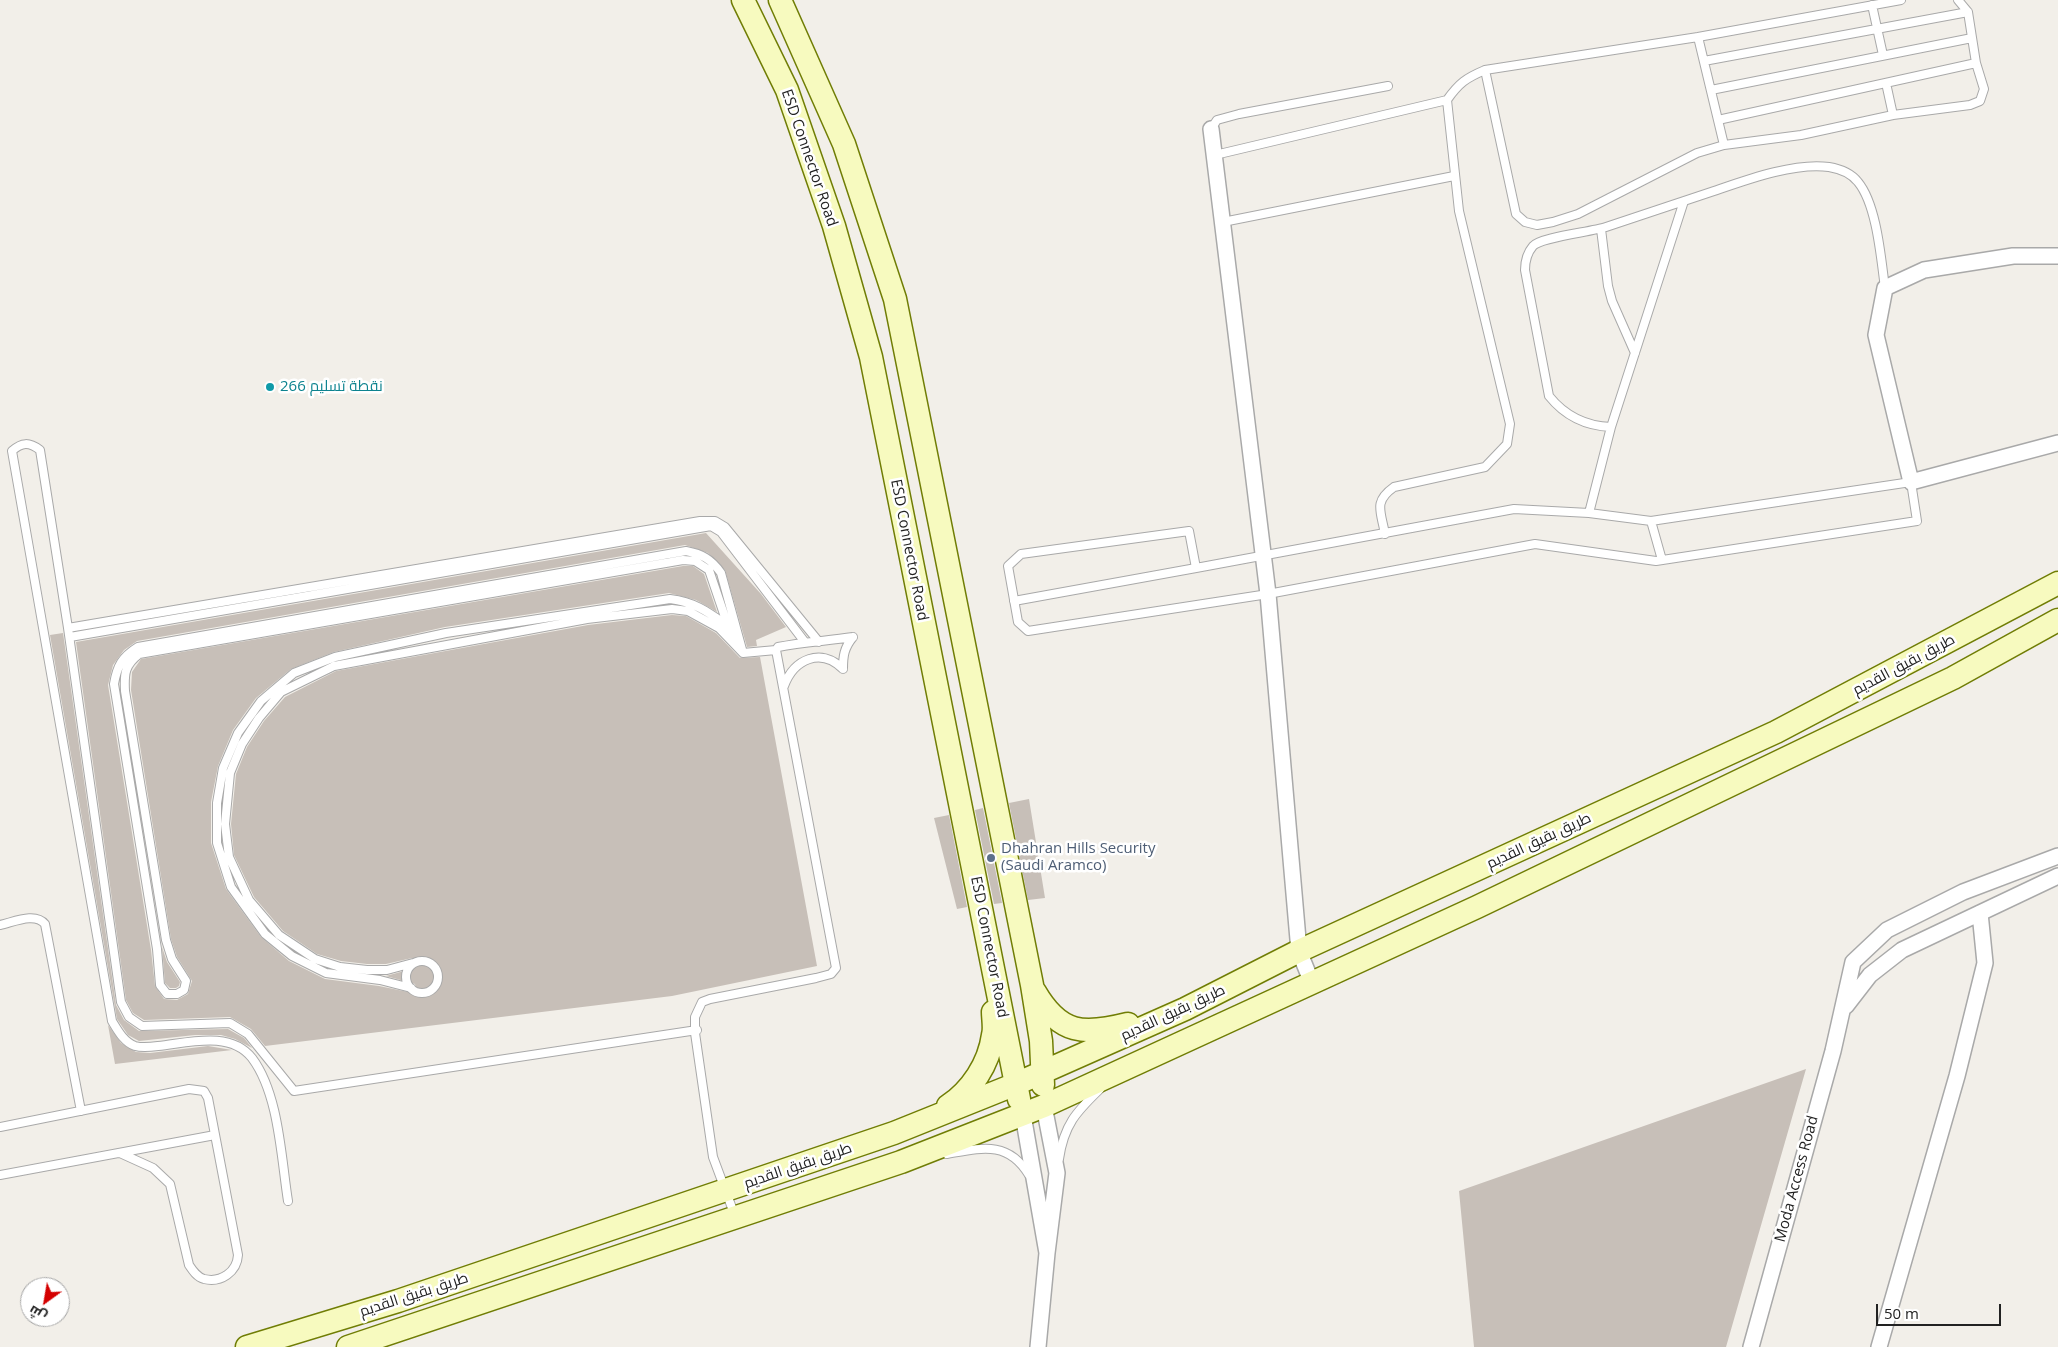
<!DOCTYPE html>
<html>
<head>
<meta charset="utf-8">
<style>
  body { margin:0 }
  #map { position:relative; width:2058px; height:1347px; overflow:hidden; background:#f2efe9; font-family:"Open Sans",Cairo,sans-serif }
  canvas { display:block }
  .north { position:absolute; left:20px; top:1277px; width:50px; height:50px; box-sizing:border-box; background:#fff; border:1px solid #a7a7a7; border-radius:50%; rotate:212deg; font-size:14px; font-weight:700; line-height:20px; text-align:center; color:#222 }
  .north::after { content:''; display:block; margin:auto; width:18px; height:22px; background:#d40000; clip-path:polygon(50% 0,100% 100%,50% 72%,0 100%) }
  .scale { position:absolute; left:1876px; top:1304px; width:125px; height:22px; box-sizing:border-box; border:2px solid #222; border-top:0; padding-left:6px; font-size:15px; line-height:18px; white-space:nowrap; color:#222; -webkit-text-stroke:4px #fff; paint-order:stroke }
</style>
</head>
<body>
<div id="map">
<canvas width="2058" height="1347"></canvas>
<div class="north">ش</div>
<div class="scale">50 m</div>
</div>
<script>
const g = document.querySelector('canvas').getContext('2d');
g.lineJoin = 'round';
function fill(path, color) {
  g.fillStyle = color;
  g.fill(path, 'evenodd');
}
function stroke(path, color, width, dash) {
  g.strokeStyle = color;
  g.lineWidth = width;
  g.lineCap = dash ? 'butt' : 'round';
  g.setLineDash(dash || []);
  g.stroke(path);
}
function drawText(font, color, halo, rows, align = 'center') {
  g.font = font + ' "Open Sans",Cairo,sans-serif';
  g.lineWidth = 5;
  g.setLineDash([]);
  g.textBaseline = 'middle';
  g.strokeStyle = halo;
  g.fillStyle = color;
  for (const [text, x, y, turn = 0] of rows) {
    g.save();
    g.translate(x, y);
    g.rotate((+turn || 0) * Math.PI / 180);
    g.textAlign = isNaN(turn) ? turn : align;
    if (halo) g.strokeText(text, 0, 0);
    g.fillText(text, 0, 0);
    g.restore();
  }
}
const building = new Path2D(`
  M706 533 761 594 786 627 756 640 757 646 747 647 725 570 708 553 685 545 137 641 124 650 113 665 108 685 151 950 155 986 164 999 177 1000 188 994 192 981 177 957 171 939 131 690 132 672 141 659 683 566H693L704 574 717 612 696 600 669 593 445 627 334 652 291 669 256 698 233 730 218 766 211 802V843L226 889 261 937 289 961 325 979 379 986 413 993 416 989 415 984 386 976 415 968 418 964 417 959 412 958 386 964H367L341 961 317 954 283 931 254 897 234 855 231 824 236 774 247 747 264 721 285 697 336 671 588 625 672 615 686 616 716 633 740 658 760 657 817 966 672 996 265 1046 251 1029 230 1017 144 1020 133 1013 126 1000 76 642Z
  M63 633 116 1005 124 1020 139 1031 228 1029 244 1038 252 1048 235 1039 221 1035H195L139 1041 128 1035 117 1019 50 635Z
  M1029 799 1045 898 1028 900 1009 803Z
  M983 808 1002 903 994 904 975 810Z
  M949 815 967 907 957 909 934 818Z
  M162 947 167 962 180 982 179 986 176 988H170L165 983Z
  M108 1025 121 1043 136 1052 150 1053 208 1046 232 1050 115 1064Z
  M1806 1069 1726 1347H1474L1459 1191Z`);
const lane = new Path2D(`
  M1872 5 1883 55
  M1698 37 1724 145
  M1704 61 1968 12
  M1485 70 1516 214 1525 222 1537 225 1553 222 1578 214 1697 153 1724 145 1801 135 1893 115 1970 105 1980 101 1984 89 1976 63 1968 12 1958 0
  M1886 83 1893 115
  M1711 90 1972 38
  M1718 120 1976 63
  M1211 129 1217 120 1239 114 1388 86
  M1215 155 1447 100
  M1223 222 1454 176
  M1601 229 1608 286 1612 301 1635 353
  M1611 427 1684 201
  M1911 482 1917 521 1656 561 1535 544 1268 594 1028 631 1018 622 1008 566 1021 554 1189 531 1196 568 1514 509 1589 513 1651 521Z
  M1589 513 1611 427C1585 426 1565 416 1549 396L1525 270C1525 262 1527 253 1533 246 1541 237 1591 232 1606 227 1642 215 1678 203 1714 191 1746 180 1795 162 1829 167 1841 169 1851 173 1858 182 1877 205 1881 259 1885 288
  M1651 521 1662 560
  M1385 534C1381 511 1373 502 1394 487L1485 467 1507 444 1510 424 1459 211 1447 100C1459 83 1466 78 1485 70L1698 37 1901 0
  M686 551C702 554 711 559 721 573L743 653 728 626 709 570 695 561 683 560 139 654C125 665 124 673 125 691L166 940 172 959 186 981 184 990 177 994H167L160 985 157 949 114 684C117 666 122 657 138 647Z
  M1014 601 1196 568
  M68 628 700 521H715L725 527 819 642
  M70 637 711 526 721 532 804 641
  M843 669C843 656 844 648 853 637
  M784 686C794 659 821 647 843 669
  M0 925C14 922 35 912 45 924L81 1111
  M406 977a16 16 0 1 1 32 0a16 16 0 1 1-32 0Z
  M413 963 387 970H367L340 967 315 959 279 935 249 900 229 857 225 824 230 773 242 744 259 718 281 692 334 666 587 619 672 609 688 611 719 628 743 653 776 650
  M411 988 380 980 326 973 292 956 265 934 231 887 217 843V803L223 768 238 733 261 701 294 673 335 657 446 633 670 599C695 602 708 612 728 626
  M0 1127 189 1089 204 1091 208 1098 238 1255C237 1272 221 1283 204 1279 197 1277 193 1271 189 1265L170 1184 153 1168 120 1153
  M947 1154C981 1148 1008 1140 1029 1175
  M1059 1159C1064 1125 1076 1112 1100 1089
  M0 1175 215 1135
  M288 1201C281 1157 279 1094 252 1058 230 1030 188 1043 158 1046 151 1047 142 1048 135 1046 124 1042 118 1031 112 1021L12 451C22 442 29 442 40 450L68 628 121 1002 129 1017 142 1026 230 1023 248 1034 294 1091 697 1030
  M735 1216 713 1157 695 1033V1017L702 1002 710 999 816 978 831 974 836 968 776 650 778 647C803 642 827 641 853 637`);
const street = new Path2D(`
  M1211 129 1268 594 1299 951 1312 983
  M2058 256H2013L1924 270 1885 288 1876 335 1911 482 2058 443
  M1846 1006 1870 975 1902 950 2058 876
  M1023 1115 1047 1253 1057 1173 1044 1106
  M1038 1347 1047 1253
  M1751 1347 1833 1051 1853 962 1887 930 1963 892 2058 856
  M1879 1347 1957 1076 1985 963 1980 913`);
const secondary = new Path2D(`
  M743 0 787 90 834 226 871 357 1019 1099
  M780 0 844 144 895 299 1032 985 1041 1041 1043 1085
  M1035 992C1060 1035 1084 1035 1128 1024
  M948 1106C971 1091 989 1064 993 1035 995 1028 993 1019 993 1012
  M247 1347 398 1301 894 1133 1016 1084 1185 1009 1299 951 1776 732 2058 583
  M348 1347 901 1162 1044 1106 1477 907 1953 678 2058 620`);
const markers = [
  [270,387,5,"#0f9aa8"],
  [991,858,5,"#5c6f8a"]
];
const streetNames = [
  ["ESD Connector Road",809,158,71],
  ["ESD Connector Road",909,550,79],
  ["طريق بقيق القديم",1904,665,-28],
  ["طريق بقيق القديم",1539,841,-25],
  ["ESD Connector Road",989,947,79],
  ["طريق بقيق القديم",1173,1013,-25],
  ["طريق بقيق القديم",798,1166,-19],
  ["Moda Access Road",1797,1179,-75],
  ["طريق بقيق القديم",414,1295,-18]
];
const cultureNames = [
  ["نقطة تسليم 266",280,387]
];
const serviceNames = [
  ["Dhahran Hills Security",1001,849],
  ["(Saudi Aramco)",1001,866]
];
fill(building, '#c7bfb8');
stroke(lane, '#a9a9a9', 10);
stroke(street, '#a9a9a9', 18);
stroke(secondary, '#707d05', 25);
stroke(lane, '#fff', 8);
stroke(street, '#fff', 15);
stroke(secondary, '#f7fabf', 22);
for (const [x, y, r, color] of markers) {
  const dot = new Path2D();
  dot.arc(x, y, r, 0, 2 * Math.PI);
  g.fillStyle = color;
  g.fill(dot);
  stroke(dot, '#fff', 2);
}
drawText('15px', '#222', '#fff', streetNames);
drawText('15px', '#0d838f', '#fff', cultureNames, 'left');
drawText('15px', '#4e5e75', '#fff', serviceNames, 'left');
</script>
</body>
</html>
